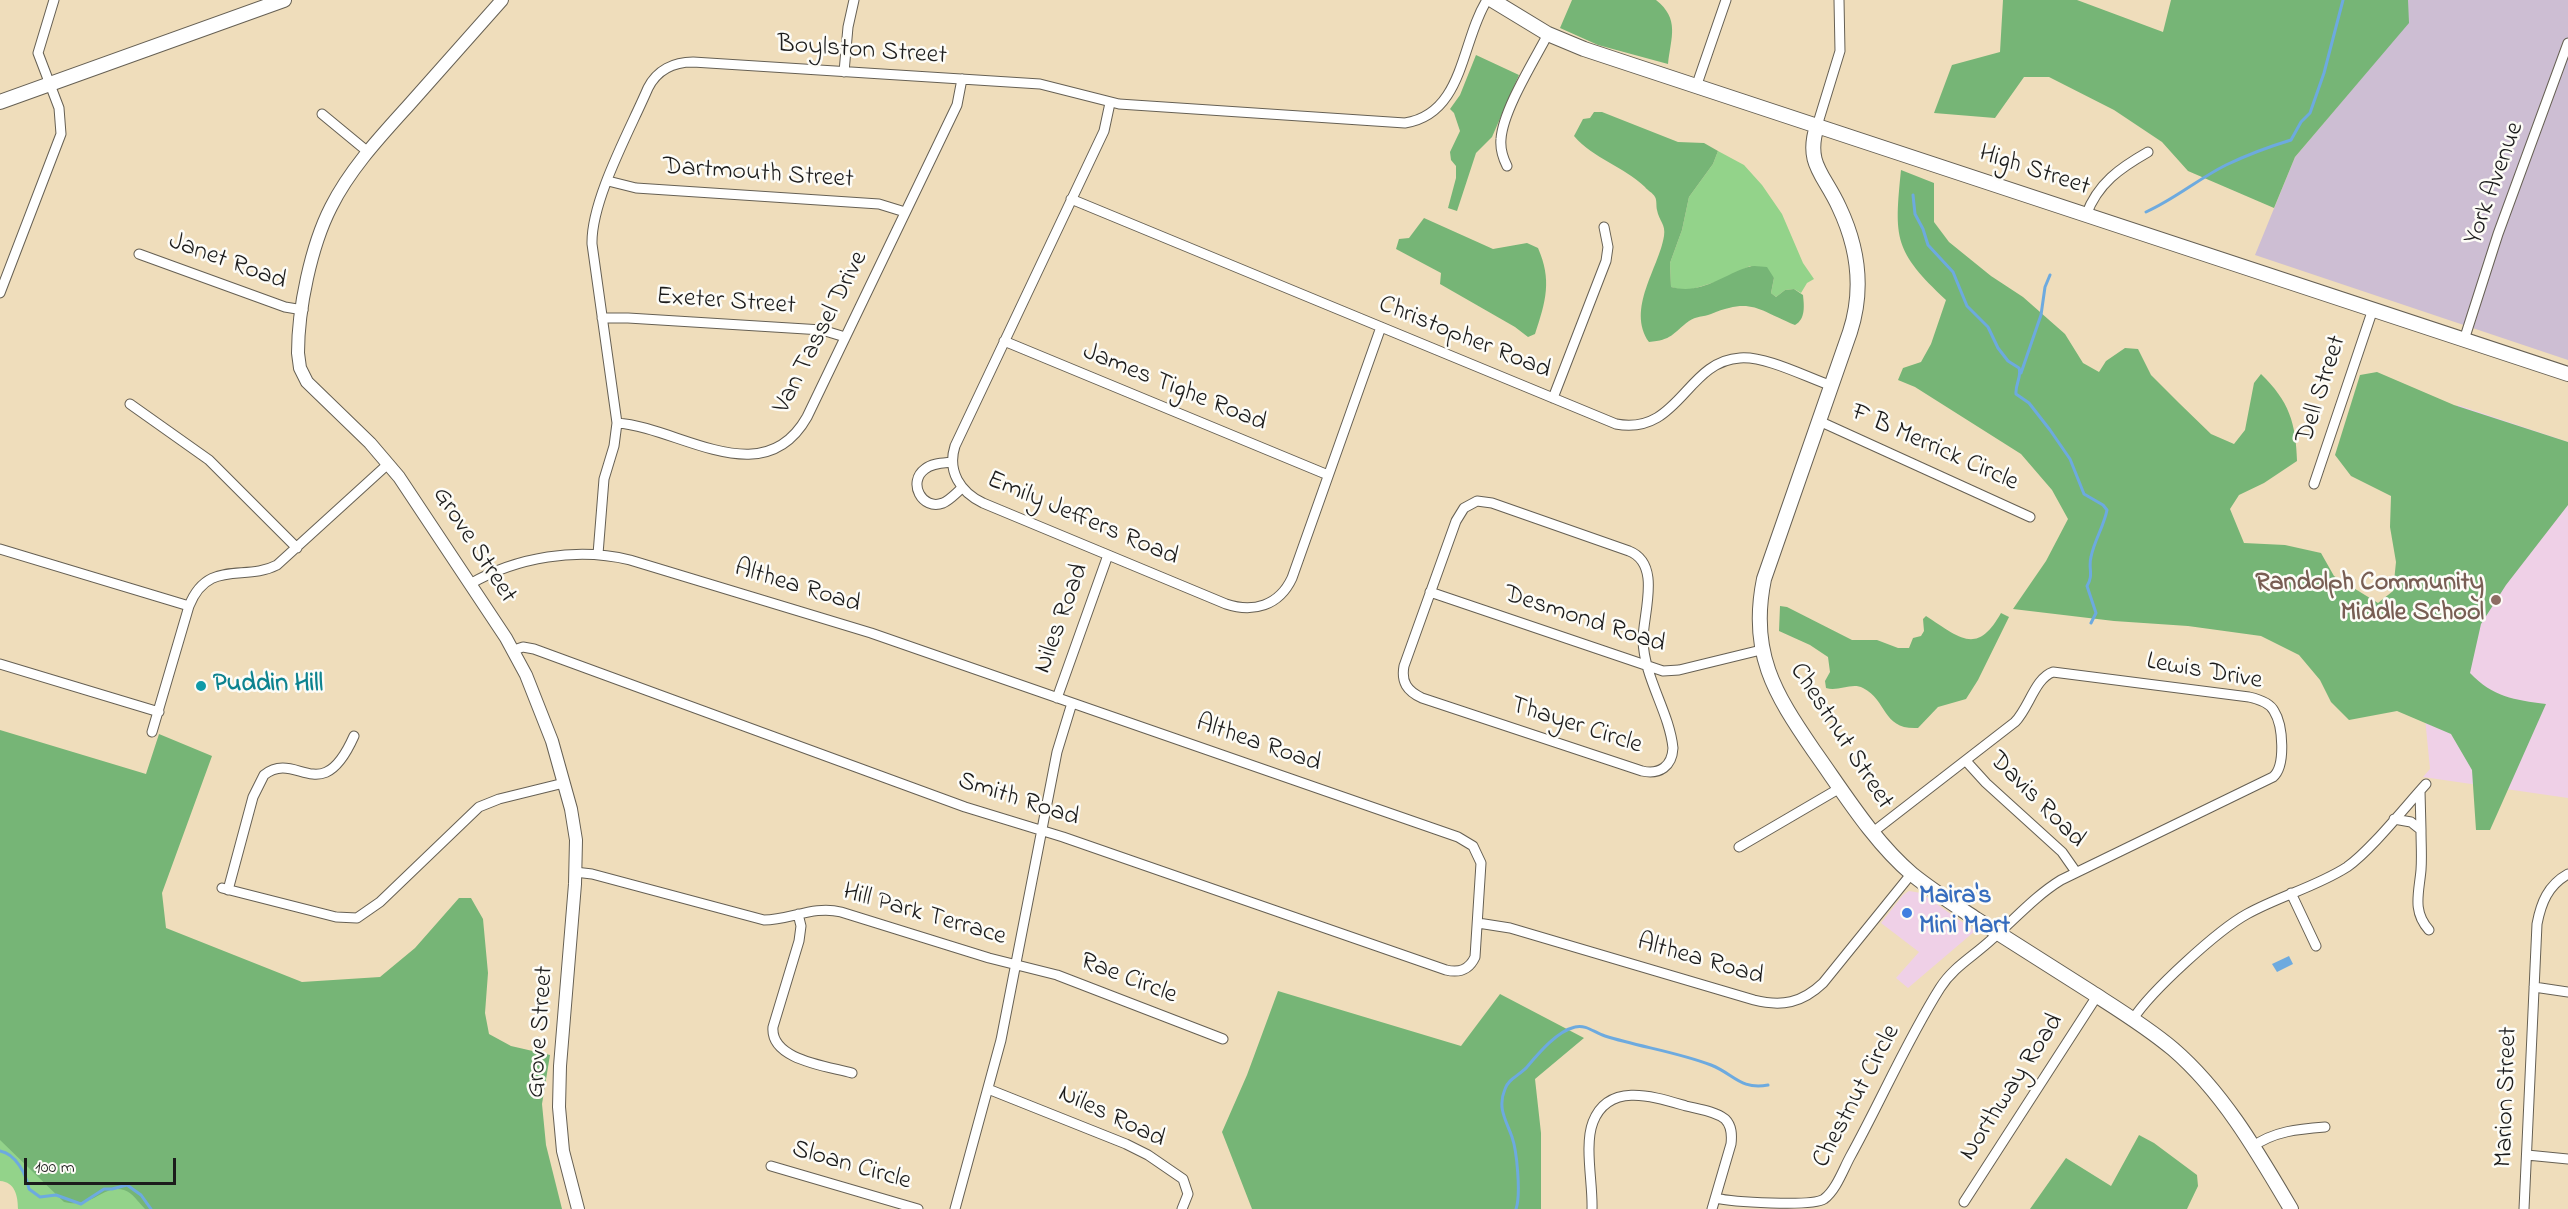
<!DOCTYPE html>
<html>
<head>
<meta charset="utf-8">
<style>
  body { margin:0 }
  #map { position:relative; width:2568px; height:1209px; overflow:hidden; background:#efddbb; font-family:"Indie Flower",sans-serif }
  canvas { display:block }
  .scale { position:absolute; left:24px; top:1158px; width:152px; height:27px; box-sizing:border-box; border:3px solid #1c1c1c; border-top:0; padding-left:8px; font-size:18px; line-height:21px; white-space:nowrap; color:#1c1c1c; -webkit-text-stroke:4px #fdfcf7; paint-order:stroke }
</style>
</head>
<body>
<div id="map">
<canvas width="2568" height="1209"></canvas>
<div class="scale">100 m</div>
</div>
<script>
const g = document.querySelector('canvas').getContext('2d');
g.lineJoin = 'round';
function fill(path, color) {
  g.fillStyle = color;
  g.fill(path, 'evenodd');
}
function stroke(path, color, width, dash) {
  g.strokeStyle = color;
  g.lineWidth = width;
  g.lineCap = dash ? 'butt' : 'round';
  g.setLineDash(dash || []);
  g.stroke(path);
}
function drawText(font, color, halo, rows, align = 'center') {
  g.font = font + ' "Indie Flower",sans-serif';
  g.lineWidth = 5;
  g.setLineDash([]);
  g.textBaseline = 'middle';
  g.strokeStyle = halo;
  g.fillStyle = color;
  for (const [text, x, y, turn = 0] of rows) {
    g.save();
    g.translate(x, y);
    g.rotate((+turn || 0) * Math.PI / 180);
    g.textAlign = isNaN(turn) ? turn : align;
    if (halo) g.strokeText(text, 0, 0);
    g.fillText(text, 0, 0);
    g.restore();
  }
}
const built = new Path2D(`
  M2458 405 2568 442V798L2423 777 2430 769 2409 553Z
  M1909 891 1921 893 1975 931 1908 988 1896 978 1919 952 1881 923 1903 895Z`);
const industrial = new Path2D(`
  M2408 0H2568V360L2255 255 2295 157 2408 23Z`);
const green = new Path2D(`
  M1718 151 1744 165 1762 185 1782 214 1803 263 1814 279 1807 283 1801 293 1794 289 1785 290 1776 297 1771 293 1774 278 1750 266 1722 280 1686 291 1671 287 1670 263 1682 230 1689 197 1713 164Z
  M0 1101 217 1209H18C18 1196 15 1182 0 1181Z`);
const forest = new Path2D(`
  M1572 0H1656C1680 19 1671 37 1668 64L1598 45 1560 28Z
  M2003 0H2077L2163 32 2171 0H2408L2409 23 2295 157 2274 208 2188 171 2162 142 2114 110 2049 77H2024L1995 118 1934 113 1952 65 2000 52Z
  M1476 55 1519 75 1492 137 1476 153 1457 211 1448 208 1456 178V166L1451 160 1450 152 1460 131 1454 113 1450 109 1460 95Z
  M1594 112H1602L1678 142 1704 143 1718 151 1713 164 1689 197 1682 230 1670 263 1671 287C1701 295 1721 276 1748 267 1754 265 1761 267 1767 267L1774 278 1771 293 1776 297 1785 290 1794 289 1803 295C1804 305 1806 319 1795 325 1758 310 1752 297 1711 314 1703 317 1696 316 1689 321 1672 334 1672 340 1649 342 1626 309 1659 268 1664 236 1666 224 1659 221 1657 210 1656 206 1657 200 1655 197 1653 193 1647 190 1645 187 1623 166 1594 159 1574 136L1583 119 1590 118Z
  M1901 170 1934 183V222L1949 242 1991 276 2023 297 2065 334 2083 363 2099 372 2106 361 2125 348 2138 349 2151 375 2179 403 2211 434 2234 444 2245 430 2254 383 2261 374C2289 401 2296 423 2297 461L2264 483 2239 495 2230 509 2244 543 2285 545 2321 553 2334 576 2378 603 2393 591 2396 562 2390 527 2391 496 2351 476 2335 455 2360 375 2377 372 2454 405 2568 442V505L2506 585 2481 624 2470 673C2493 697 2514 700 2546 704L2490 830H2476L2472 770 2451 734 2397 711 2349 720 2331 702 2320 680 2299 655 2261 636 2188 626 2114 621 2013 609 2046 561 2068 519 2052 490 2021 454 1915 387 1898 380 1903 368 1921 362 1931 344 1946 300C1894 251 1894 239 1901 170Z
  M1424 218 1493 249 1527 243 1538 248C1552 280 1546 301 1535 334L1528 337 1515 327 1440 284 1441 273 1396 249 1399 239 1409 238Z
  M1780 606 1787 607 1852 640H1877L1898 648H1909L1913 638 1921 636 1924 631 1923 619 1926 616C1960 638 1977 656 2001 613L2009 617 1978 680 1966 699 1938 707 1918 728C1882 730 1888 701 1863 688 1852 682 1838 692 1826 688L1825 681 1830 672 1828 657 1810 645 1779 631Z
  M0 730 146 774 159 734 212 756 162 893 166 928 302 982 380 977 415 948 459 898H471L483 919 488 973 485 1013 489 1034 511 1046 550 1055 542 1104 546 1145 562 1209H145C139 1203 132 1192 124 1190 103 1184 93 1209 64 1202L0 1140Z
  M1278 991 1461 1046 1500 994 1584 1038 1535 1079 1541 1133V1209H1252L1222 1132 1247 1075Z
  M2139 1135 2154 1143 2197 1175 2198 1186 2187 1209H2030L2066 1158 2111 1186Z`);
const water = new Path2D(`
  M2289 956 2293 964 2277 972 2272 964Z`);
const stream = new Path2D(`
  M1913 195 1915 214 1923 229 1928 245 1953 272 1967 306 1988 327 1998 348 2008 361 2019 368C2022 377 2015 384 2016 394L2029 403 2050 430 2070 459 2084 494 2103 505 2107 510C2104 526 2094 541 2091 557 2088 568 2094 575 2087 586L2096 613 2091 623
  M2146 212C2175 199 2198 179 2226 165 2247 155 2268 147 2291 140L2301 122 2310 113 2324 73 2343 0
  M2021 373 2041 315 2045 287 2050 275
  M0 1151C16 1154 26 1174 29 1189L40 1197 56 1195 81 1204 104 1189H112L127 1185 141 1195 151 1209
  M1516 1209C1521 1195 1517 1151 1512 1137 1506 1120 1497 1108 1505 1089 1508 1079 1520 1075 1527 1067 1538 1054 1557 1031 1575 1027 1586 1024 1595 1033 1605 1036 1640 1047 1677 1052 1711 1065 1734 1074 1740 1090 1768 1085`);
const minor = new Path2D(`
  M844 72 848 27 854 0
  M1696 87 1726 0
  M1110 103 1104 131 955 446C947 471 960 492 983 503L1226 604C1253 613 1279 606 1292 578L1381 327
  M322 114 368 152
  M1817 126 1840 51 1839 0
  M1507 166C1503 158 1500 149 1501 139 1503 110 1534 61 1548 34
  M608 181 636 188 879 204 905 212
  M1071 199 1616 424C1679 436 1686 361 1740 358 1766 356 1806 377 1832 386
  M2086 215C2098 183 2120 168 2148 152
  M139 254 285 307 303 310
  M0 293 61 134 59 108 38 53 54 0
  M602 318H628L822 330 845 337
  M2464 340 2498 234 2568 43
  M1004 341 1328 475
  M1553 398 1606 261 1608 247 1604 227
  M130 404 209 460 297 548
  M1819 421 2030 517
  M617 423C679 427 763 495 807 417L957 105 962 79
  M952 462C943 463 932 463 925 469 907 482 922 511 943 503 950 500 956 493 962 488
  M2314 484 2373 309
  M1477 501 1492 503 1629 551C1662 564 1643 613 1643 640 1644 678 1669 711 1673 748 1672 766 1660 775 1642 771L1422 698C1407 691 1401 682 1404 666L1456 521 1464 508Z
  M0 549 189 606
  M598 554 604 479 614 446 617 423 592 244C591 200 630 130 648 88 657 70 674 62 693 62L1040 84 1119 104 1405 123C1464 114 1461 41 1487 0
  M470 584C517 557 577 547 630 560L871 633 1458 837 1473 846 1481 863 1475 957C1469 970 1459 973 1446 970L1063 837 965 807 534 649 523 647 514 650
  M1430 592 1663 671 1679 670 1761 650
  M0 664 159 712
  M1057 698 1108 555
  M152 732 189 606C208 558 245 582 277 565L388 464
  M1966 761 1986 783 2062 852 2076 872
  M2420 791 2421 830
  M2394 819 2411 822 2421 830C2421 844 2422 857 2421 870 2419 893 2412 911 2429 930
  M1739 847 1840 788
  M575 872 592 874 764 920C790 920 814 905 841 912L989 958 1057 975 1223 1039
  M222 888 336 917 357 918 380 902 479 807 499 799 564 783
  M228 890 253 797 264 775C297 749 321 810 354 736
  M2291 893 2316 946
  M798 914 801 926 799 941 773 1027C770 1060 827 1066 852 1073
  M1478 923 1510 928 1754 1000C1782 1007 1802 1003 1823 983L1912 873
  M2534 987 2568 992
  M2133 1019C2151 991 2218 930 2247 914 2279 896 2316 887 2347 867 2371 850 2405 807 2426 784
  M988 1089 1126 1144 1148 1155 1183 1179 1188 1194 1182 1209
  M2252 1147C2274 1131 2299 1129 2325 1127
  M2527 1155 2568 1159
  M771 1166 918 1209
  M1716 1198C1731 1202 1812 1207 1824 1199 1836 1190 1843 1170 1850 1157 1881 1101 1906 1042 1940 988 1953 967 1974 956 1992 939 2015 919 2035 896 2061 880L2273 777C2286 766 2283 725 2274 711 2270 703 2258 699 2249 697L2053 672C2035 678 2029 708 2015 722L1873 832
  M1964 1202 2097 996
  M955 1209 1001 1040 1057 752 1072 703
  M1592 1209C1593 1184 1584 1145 1593 1122 1609 1081 1655 1097 1686 1106 1698 1109 1715 1111 1725 1119 1732 1126 1732 1135 1731 1144L1712 1209
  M2524 1209 2537 924C2541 903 2548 885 2568 874`);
const tertiary = new Path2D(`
  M502 0C471 35 440 70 408 106 380 137 350 169 331 207 311 246 298 309 298 353L300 368 307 382 370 443 399 477 506 638 526 675 552 741 571 809 576 840 575 884 560 1066 559 1107 563 1151 578 1209`);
const secondary = new Path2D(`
  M1492 0 1548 34 1584 49 2568 374
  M0 102 284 0
  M1817 126C1805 164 1824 174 1839 207 1858 247 1864 289 1850 332L1764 579C1749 652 1774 693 1814 751 1844 793 1873 841 1913 875 1933 891 1955 905 1976 919 2014 943 2053 968 2091 992 2119 1010 2147 1027 2173 1049 2223 1092 2258 1153 2291 1209`);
const markers = [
  [2496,600,6,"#8d6e63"],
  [201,686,6,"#0f9aa8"],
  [1907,913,6,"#3f7fe0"]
];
const streetNames = [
  ["Boylston Street",862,52,4],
  ["High Street",2034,172,18],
  ["Dartmouth Street",758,175,4],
  ["York Avenue",2496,184,-70],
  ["Janet Road",227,263,20],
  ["Exeter Street",726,303,4],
  ["Van Tassel Drive",822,333,-63],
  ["Christopher Road",1464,339,22],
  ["James Tighe Road",1174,389,22],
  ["Dell Street",2323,390,-72],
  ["F B Merrick Circle",1934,449,24],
  ["Emily Jeffers Road",1082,520,23],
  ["Grove Street",473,546,57],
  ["Althea Road",797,588,17],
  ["Niles Road",1063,619,-70],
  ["Desmond Road",1584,621,18],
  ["Lewis Drive",2204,673,10],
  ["Thayer Circle",1576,727,18],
  ["Chestnut Street",1840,737,57],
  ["Althea Road",1258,745,19],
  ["Smith Road",1018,801,18],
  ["Davis Road",2036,801,45],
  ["Hill Park Terrace",924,916,16],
  ["Althea Road",1700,961,16],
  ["Rae Circle",1128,980,21],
  ["Grove Street",542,1032,-86],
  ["Northway Road",2013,1088,-57],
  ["Chestnut Circle",1858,1097,-62],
  ["Marion Street",2508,1097,-88],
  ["Niles Road",1111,1118,25],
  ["Sloan Circle",851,1167,16]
];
const educationNames = [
  ["Randolph Community",2484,585],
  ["Middle School",2484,615]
];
const cultureNames = [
  ["Puddin Hill",213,686]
];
const shopNames = [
  ["Maira's",1919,898],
  ["Mini Mart",1919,928]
];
fill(built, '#efd0e7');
fill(industrial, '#cdbed3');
fill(green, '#93d38a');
fill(forest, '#76b576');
fill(water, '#6daadf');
stroke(stream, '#6daadf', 3);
stroke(minor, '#666054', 11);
stroke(tertiary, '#666054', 14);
stroke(secondary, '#666054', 16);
stroke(minor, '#fff', 9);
stroke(tertiary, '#fff', 12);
stroke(secondary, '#fff', 14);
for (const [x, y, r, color] of markers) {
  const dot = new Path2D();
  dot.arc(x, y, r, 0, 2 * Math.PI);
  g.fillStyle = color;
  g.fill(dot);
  stroke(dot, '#fdfcf7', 2);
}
drawText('26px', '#1c1c1c', '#fdfcf7', streetNames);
drawText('bold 26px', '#785e54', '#fdfcf7', educationNames, 'right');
drawText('bold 26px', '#0d838f', '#fdfcf7', cultureNames, 'left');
drawText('bold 26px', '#366cbe', '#fdfcf7', shopNames, 'left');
</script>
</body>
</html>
